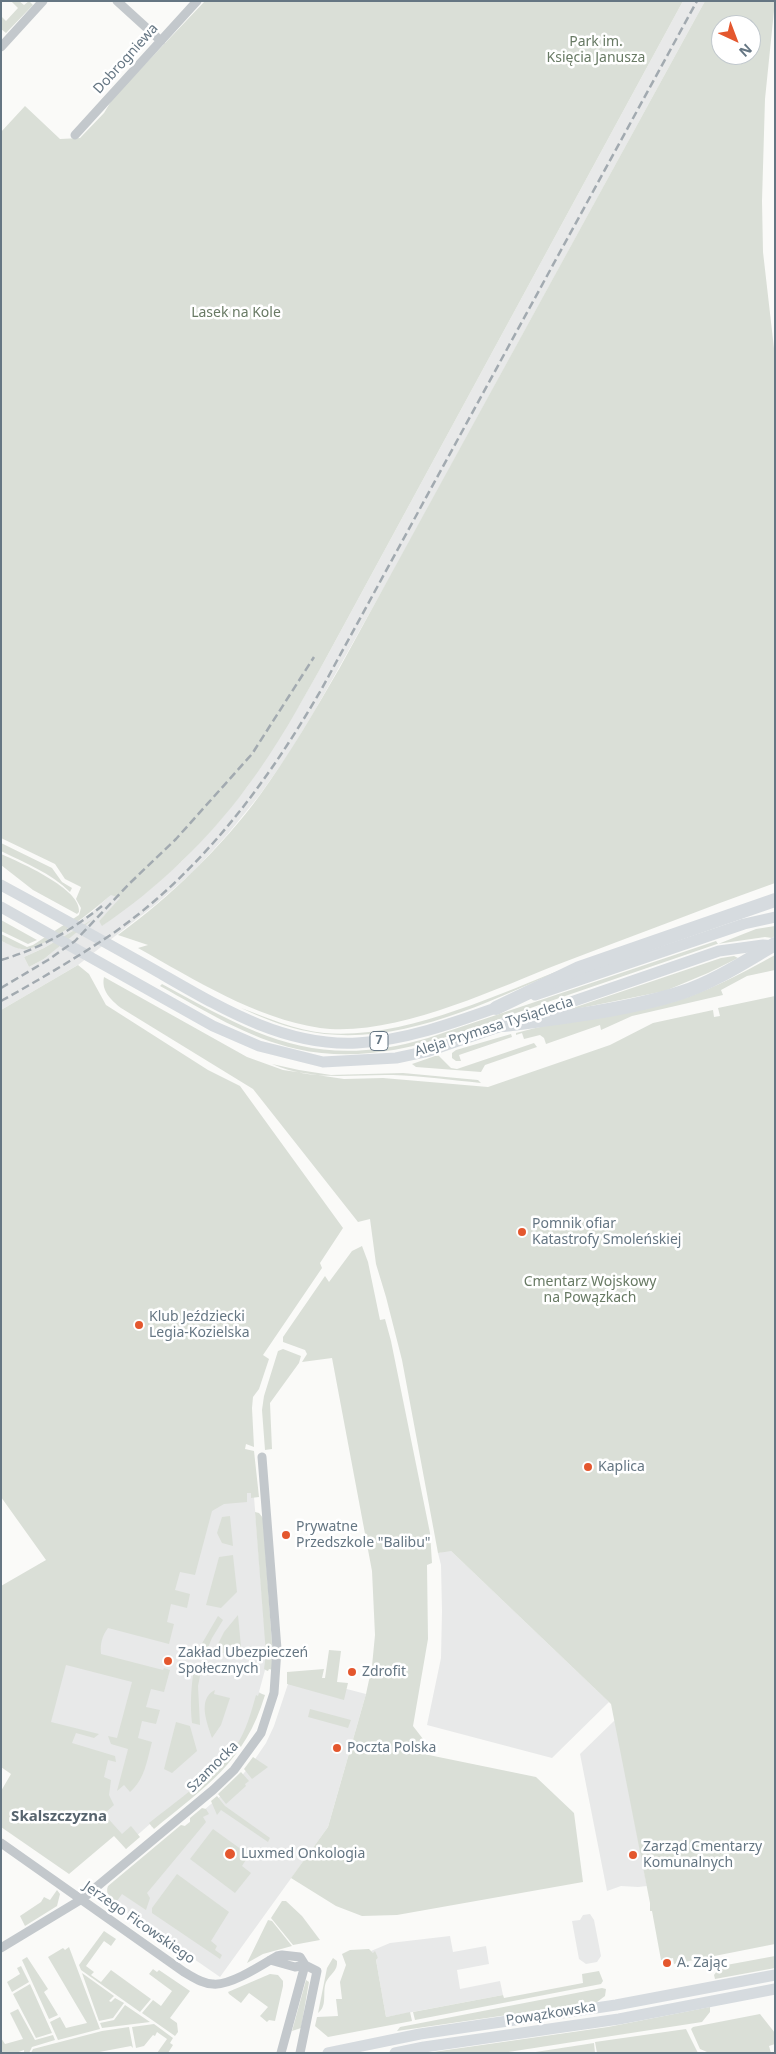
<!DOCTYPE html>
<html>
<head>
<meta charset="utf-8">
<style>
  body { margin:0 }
  #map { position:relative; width:776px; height:2054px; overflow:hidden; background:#fafaf8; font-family:"Noto Sans",sans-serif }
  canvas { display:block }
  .frame { position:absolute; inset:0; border:2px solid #657683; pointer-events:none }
  .north { position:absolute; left:711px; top:15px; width:50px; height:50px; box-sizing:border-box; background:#fff; border:1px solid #c1c8cd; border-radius:50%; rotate:137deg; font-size:14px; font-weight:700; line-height:20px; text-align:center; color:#657683 }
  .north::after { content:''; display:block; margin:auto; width:18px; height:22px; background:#e4572e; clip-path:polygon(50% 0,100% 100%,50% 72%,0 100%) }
</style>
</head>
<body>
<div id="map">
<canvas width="776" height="2054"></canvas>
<div class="frame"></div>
<div class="north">N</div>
</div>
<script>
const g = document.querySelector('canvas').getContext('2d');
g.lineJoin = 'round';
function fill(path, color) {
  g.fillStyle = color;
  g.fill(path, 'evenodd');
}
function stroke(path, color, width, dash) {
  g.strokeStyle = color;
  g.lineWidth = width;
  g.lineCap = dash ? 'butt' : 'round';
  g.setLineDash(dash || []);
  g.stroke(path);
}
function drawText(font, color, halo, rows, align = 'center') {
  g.font = font + ' "Noto Sans",sans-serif';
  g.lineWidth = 5;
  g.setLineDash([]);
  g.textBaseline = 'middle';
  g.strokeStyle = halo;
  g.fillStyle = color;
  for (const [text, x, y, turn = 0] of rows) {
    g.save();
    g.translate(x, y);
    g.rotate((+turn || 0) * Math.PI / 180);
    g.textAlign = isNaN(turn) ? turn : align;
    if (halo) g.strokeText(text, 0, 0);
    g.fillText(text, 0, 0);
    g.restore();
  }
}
const built = new Path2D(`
  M683 1H705L391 575 314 712 288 755 259 796 227 835 193 872 155 905 78 965 1 1010V941L21 949H28L66 930 93 911 115 891 121 898 99 921 103 925 148 891 182 861 217 824 247 787 300 704 325 660ZM88 922 44 959 29 967 24 957 44 948Z
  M214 1441 259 1497H254L268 1671 265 1670 259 1692 262 1694 255 1717 228 1762 152 1827 150 1824 134 1838 126 1849 96 1813 1 1684Z
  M450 1550 609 1702 552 1758 427 1725 441 1658 442 1611 441 1565 438 1553Z
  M288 1684 339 1687 366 1694 328 1827 220 1977 113 1903 112 1887 235 1784 253 1762 266 1743 274 1726Z
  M615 1720 647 1886 638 1887 621 1886 607 1891 580 1754Z
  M590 1914 594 1920 601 1956 597 1962 586 1964 579 1959 572 1921 580 1920 583 1915Z
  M450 1936 453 1952 486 1946 489 1964 457 1970 460 1989 500 1981 503 1995 386 2017 376 1960 378 1958 371 1951 390 1943Z`);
const green = new Path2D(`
  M11 1H19L24 5 29 1 33 5 6 33 1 29V16L6 21 18 8Z
  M205 1H683L325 660C301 703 277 747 247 787 208 840 157 889 102 926L99 921 120 898 111 895C91 912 53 943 28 949 19 951 9 944 1 941V934L27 947 33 945 79 915 81 908 76 899 81 887 65 879 55 864 1 838V132L25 106 60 139 80 138 104 113 113 98Z
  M705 1H775L765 99 762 201 763 252 775 357V883C702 909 631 937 559 964 493 990 391 1038 320 1028 255 1018 195 980 138 948L148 945 118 935C171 896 221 848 260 795 289 755 314 712 339 669ZM721 25H751V55H721Z
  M1 843 52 868 62 882 72 888 70 892C51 873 25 863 1 851Z
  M1 854C19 862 82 889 79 912L77 914 33 890 1 865Z
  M93 919 44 959 29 967 24 957 44 948Z
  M1 920 37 940 28 944 1 931Z
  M775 926V936L772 938 765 937 717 944C658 964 598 985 539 1005 461 1032 381 1068 297 1049 247 1038 204 1010 160 986L162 984C257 1036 317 1071 428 1038L716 941 718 944 756 929Z
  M775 955V970L747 976 721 990 723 995 632 1016 601 1030 600 1025 546 1044 544 1038 540 1035 524 1039 522 1033 516 1035V1033C562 1020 611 1016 658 1006 700 996 739 975 775 955Z
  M734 956 738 958 708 973 665 991 561 1012 721 958Z
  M78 965 89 974 106 1005 208 1070 240 1086 343 1228 320 1263 322 1268 263 1355 269 1359 259 1389 253 1397 252 1408 254 1447 246 1444 245 1449 254 1451 259 1497 251 1498V1493H247V1502L224 1504 212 1511 195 1575 180 1572 175 1590 190 1594 187 1608 171 1604 167 1622 174 1624 169 1644 108 1628C102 1636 100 1644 101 1654L163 1670 164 1668 170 1670 164 1692 151 1689 146 1707 160 1710 156 1724 142 1721 138 1738 152 1742C147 1760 145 1779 130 1792L124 1785 117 1791 128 1749 111 1744 108 1736 117 1738 132 1682 66 1665 51 1722 99 1734 94 1738 76 1733 72 1743 115 1756 116 1762 108 1760 104 1777 111 1780 109 1795 114 1805 104 1814 122 1834 131 1826 140 1837 126 1849 114 1836 69 1874 1 1827V1791L11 1774 1 1767V1586L46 1560 1 1497V1010Z
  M568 967C486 1003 393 1051 301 1030 280 1025 260 1017 241 1008 268 1018 295 1030 324 1033 402 1040 496 995 568 967Z
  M104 977 247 1057 283 1070 344 1079 383 1078 488 1087 610 1045 653 1023 713 1010 714 1017 720 1016 718 1008 775 996V1944L674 1964 673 1958 661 1960 652 1911H650V1903L611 1704 451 1551 438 1553 402 1360 386 1297 376 1264 370 1219 358 1222 253 1089 121 1008C111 1000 101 991 104 977Z
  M511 1034 512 1037 459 1055 461 1061H456L452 1058V1053L456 1050Z
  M534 1043 537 1047 485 1065 481 1072 416 1067 412 1064 438 1055 451 1068 457 1069Z
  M272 1064 299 1070 331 1075 403 1073 478 1080 481 1083C452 1080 422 1076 393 1075 352 1074 313 1082 272 1064Z
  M362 1246 368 1262 380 1320 385 1319 391 1341 430 1533 432 1563 427 1565 428 1639 413 1726 423 1739 419 1753 536 1777 574 1813 583 1882 397 1915 362 1916 336 1906 291 1878 328 1827 366 1694 372 1666 375 1635 372 1571 332 1358 302 1362 307 1354 305 1350 283 1342V1337L325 1276 329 1282 352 1251Z
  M283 1349 301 1356 299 1363 270 1403 272 1449 265 1450 262 1410 264 1396 278 1351Z
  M255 1512 259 1513 263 1518 273 1657V1670L269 1669 268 1671 264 1669 266 1654Z
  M230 1516 233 1546 222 1543 217 1533 222 1517Z
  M233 1555 237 1592 221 1608 206 1605 219 1557Z
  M238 1615 241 1647 224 1649V1653L213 1654 224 1632Z
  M218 1616 223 1620 212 1638 203 1659 197 1658 199 1653 197 1652Z
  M329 1650 341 1651 337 1682 348 1683 344 1700 287 1684V1672L324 1669 322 1678H325Z
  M194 1669 201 1671 198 1686 200 1725 192 1723C190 1705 191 1687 194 1669Z
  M215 1690 214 1694 230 1698 221 1725 212 1738C207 1723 197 1699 215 1690Z
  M259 1693 265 1695C245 1762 205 1787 154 1829L149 1823C174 1803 218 1772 236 1746 246 1731 251 1713 256 1695L258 1696Z
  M310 1709 351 1720 348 1728 308 1717Z
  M176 1722 190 1726 197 1751 172 1773 164 1769Z
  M253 1757 268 1767 252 1779 244 1769Z
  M241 1772 249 1781 245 1784 246 1786 226 1804 218 1794Z
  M217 1796 225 1806 270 1838 268 1842 221 1810 217 1815 211 1801Z
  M202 1808 206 1809 209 1814 203 1817 206 1822 147 1893 150 1898 146 1910 122 1894 115 1904C110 1900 105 1893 108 1886L181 1825 185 1826 190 1822V1818Z
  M213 1829 249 1855 242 1866 251 1873 235 1893 190 1859Z
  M177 1874 229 1912 211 1941 217 1946 215 1950 222 1955 220 1959 152 1913V1908Z
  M57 1890 60 1894 57 1906 25 1926 20 1916 41 1902 44 1897 50 1900Z
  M282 1901H286L302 1916 320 1940 293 1945 271 1918Z
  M268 1920 272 1921 292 1946 263 1954 247 1963Z
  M104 1931 116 1939 111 1946 104 1941 86 1966 94 1972 91 1975 101 1982 111 1970 151 1999 140 2012 81 1970 79 1965Z
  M69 1947 100 2029 58 2040 50 2022 60 2017 66 2028 87 2023 48 1957 63 1948 65 1950Z
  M369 1949 373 1953 375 1951 378 1958 376 1960 386 2017 410 2012 412 2021 328 2037 315 2026 317 2017 338 2016 336 1999H342L340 1982 346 1965 342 1954 350 1950Z
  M775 1956V1968L715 1979 714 1975 721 1966Z
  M27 1957 48 1989 44 1992 58 2015 49 2019 22 1960Z
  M333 1958 337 1961C338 1971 330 1974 326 1982 322 1992 328 2006 318 2013L327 1968Z
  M21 1966 29 1982 12 1992 7 1982 20 1974 17 1968Z
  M153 1969 157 1972 159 1970 190 1991 170 2018 177 2023 178 2032 175 2036 142 2013 153 2000 161 2006 172 1991 149 1974Z
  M599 1971 603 1981 601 1984 415 2020 413 2012 503 1995 504 1998 583 1983 582 1974Z
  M82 1973 114 1996 109 2001 111 2002 115 1998 124 2003 113 2018 99 2021Z
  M270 1974 278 1975 283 1981V1986L275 2021 269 2020 267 2022 260 2016 268 2007 249 1993 241 2003 229 1994 228 1992Z
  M306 1980 309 1982 301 2028 292 2031Z
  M30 1984 52 2033 36 2038 13 1994Z
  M602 1988 606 1989 605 1996 597 2002 397 2031 400 2027Z
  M125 2005 150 2022 102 2028 100 2023 114 2020Z
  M710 2007V2012L702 2022 502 2053H426L608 2027Z
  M18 2009 35 2040 53 2035 55 2040 32 2047 29 2053H24V2050L16 2053H1V2038L5 2044 23 2039 10 2013Z
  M760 2014 775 2033V2044L769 2046 771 2053 707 2052 700 2049 691 2029 693 2027Z
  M154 2024 173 2038 170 2043 173 2045 168 2053H157L167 2039 157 2032 155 2036 153 2035 144 2046 136 2048 132 2027Z
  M129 2027 133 2048 131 2046 94 2053H31L33 2049 102 2031Z
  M686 2029 698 2053H597L595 2042Z
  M594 2043 595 2053H529Z`);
const minor = new Path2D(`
  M117 1 161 41
  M1 47 43 1
  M75 135 197 1
  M1 1843 184 1972C193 1977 202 1984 213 1984 230 1986 262 1965 277 1956L282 1955 300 1957 305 1965 317 1971 300 2053
  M1 1948 82 1899 213 1790 234 1770 261 1733 274 1693 277 1649 262 1457
  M270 1960 295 1967 305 1965
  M281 2053 305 1965`);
const major = new Path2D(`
  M1 885C49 911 96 937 144 964 210 1001 278 1047 357 1043 408 1040 456 1022 504 1005
  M1 907 213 1026 259 1046 323 1062 396 1058 429 1051 719 951 763 945 775 946
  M535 995 744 924 775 917
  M328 2053 420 2034 616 2005 775 1975
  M395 2053 424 2047 619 2019 775 1989`);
const highway = new Path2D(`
  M496 1008 579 968 775 900
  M504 1025C560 1018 626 1010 680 993 714 982 744 962 775 944`);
const rail = new Path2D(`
  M1 960C39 949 71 931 102 906
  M1 988 48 960 75 941 130 883 176 839 252 754 314 657
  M1 1001C39 980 76 958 112 934 202 871 267 783 321 690L697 1`);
const markers = [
  [522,1232,5,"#e4572e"],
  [139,1325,5,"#e4572e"],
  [588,1467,5,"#e4572e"],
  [286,1535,5,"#e4572e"],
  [168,1661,5,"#e4572e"],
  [352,1672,5,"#e4572e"],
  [337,1748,5,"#e4572e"],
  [230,1854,6,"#e4572e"],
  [633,1855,5,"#e4572e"],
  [667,1963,5,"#e4572e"]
];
const shields = [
  [379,1041,18]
];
const shieldNames = [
  ["7",379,1041]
];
const parkNames = [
  ["Park im.",596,42],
  ["Księcia Janusza",596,58],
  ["Lasek na Kole",236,313],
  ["Cmentarz Wojskowy",590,1282],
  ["na Powązkach",590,1298]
];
const streetNames = [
  ["Dobrogniewa",126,59,-48],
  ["Aleja Prymasa Tysiąclecia",494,1027,-18],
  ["Szamocka",213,1767,-45],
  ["Jerzego Ficowskiego",139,1923,35],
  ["Powązkowska",551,2014,-9]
];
const poiNames = [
  ["Pomnik ofiar",532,1224],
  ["Katastrofy Smoleńskiej",532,1240],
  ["Klub Jeździecki",149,1317],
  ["Legia-Kozielska",149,1333],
  ["Kaplica",598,1467],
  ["Prywatne",296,1527],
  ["Przedszkole \"Balibu\"",296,1543],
  ["Zakład Ubezpieczeń",178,1653],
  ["Społecznych",178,1669],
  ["Zdrofit",362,1672],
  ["Poczta Polska",347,1748],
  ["Zarząd Cmentarzy",643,1847],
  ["Komunalnych",643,1863],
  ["Luxmed Onkologia",241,1854],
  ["A. Zając",677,1963]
];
const neighbourhoodNames = [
  ["Skalszczyzna",59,1817]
];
fill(built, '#e8e9e9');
fill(green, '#dadfd7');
stroke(minor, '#c3c8cc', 9);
stroke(major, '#d6dbdf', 11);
stroke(highway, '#d6dbdf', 14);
stroke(rail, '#a2aab0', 2.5, [8, 4]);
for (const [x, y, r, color] of markers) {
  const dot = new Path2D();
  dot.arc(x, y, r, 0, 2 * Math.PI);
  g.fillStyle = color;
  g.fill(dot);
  stroke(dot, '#fff', 2);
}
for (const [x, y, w] of shields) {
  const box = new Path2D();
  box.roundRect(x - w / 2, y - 9.5, w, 19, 4);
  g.fillStyle = '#fff';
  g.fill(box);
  stroke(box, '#657683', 1);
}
drawText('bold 12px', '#657683', null, shieldNames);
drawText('14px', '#687a64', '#fff', parkNames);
drawText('14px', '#657683', '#fff', streetNames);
drawText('14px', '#657683', '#fff', poiNames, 'left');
drawText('bold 15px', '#57646e', '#fff', neighbourhoodNames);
</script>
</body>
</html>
